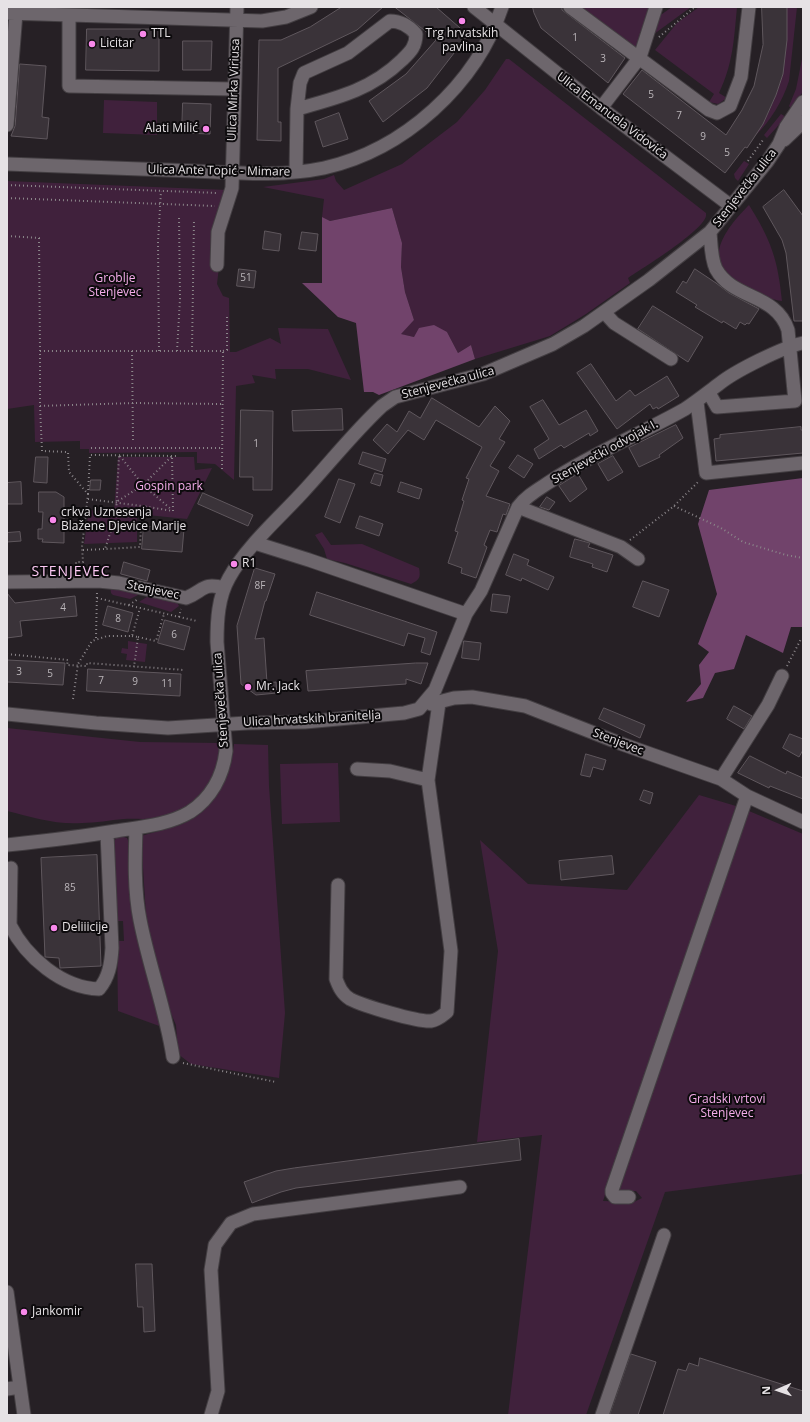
<!DOCTYPE html>
<html>
<head>
<meta charset="utf-8">
<style>
  body { margin:0 }
  #map { position:relative; width:810px; height:1422px; overflow:hidden; background:#262025; font-family:"Open Sans",sans-serif }
  canvas { display:block }
  .frame { position:absolute; inset:0; border:8px solid #e6e2e5; pointer-events:none }
  .north { position:absolute; left:758px; top:1370px; width:40px; height:40px; -webkit-text-stroke:3px #0d0b0d; paint-order:stroke; rotate:268deg; font-size:11px; font-weight:700; line-height:16px; text-align:center; color:#e6e2e5 }
  .north::after { content:''; display:block; margin:auto; width:14px; height:18px; background:#e6e2e5; clip-path:polygon(50% 0,100% 100%,50% 72%,0 100%) }
</style>
</head>
<body>
<div id="map">
<canvas width="810" height="1422"></canvas>
<div class="frame"></div>
<div class="north">N</div>
</div>
<script>
const g = document.querySelector('canvas').getContext('2d');
g.lineJoin = 'round';
function fill(path, color) {
  g.fillStyle = color;
  g.fill(path, 'evenodd');
}
function stroke(path, color, width, dash) {
  g.strokeStyle = color;
  g.lineWidth = width;
  g.lineCap = dash ? 'butt' : 'round';
  g.setLineDash(dash || []);
  g.stroke(path);
}
function drawText(font, color, halo, rows, align = 'center') {
  g.font = font + ' "Open Sans",sans-serif';
  g.lineWidth = 4;
  g.setLineDash([]);
  g.textBaseline = 'middle';
  g.strokeStyle = halo;
  g.fillStyle = color;
  for (const [text, x, y, turn = 0] of rows) {
    g.save();
    g.translate(x, y);
    g.rotate((+turn || 0) * Math.PI / 180);
    g.textAlign = isNaN(turn) ? turn : align;
    if (halo) g.strokeText(text, 0, 0);
    g.fillText(text, 0, 0);
    g.restore();
  }
}
const green = new Path2D(`
  M579 7H649L637 49Z
  M672 7H691L650 37 655 19Z
  M699 7H737C734 39 733 64 719 93L727 98 718 104 709 102 714 94 655 50 677 23Z
  M786 7H797L789 81C782 102 771 120 756 135 781 97 790 53 786 7Z
  M803 54 802 93 792 110 789 106 796 89Z
  M506 59H509L706 213V216C703 231 643 268 628 278L630 283 586 314 550 336 475 359 471 345 458 353 447 332 414 337 400 334 414 320 405 292 401 267 402 243 392 208 330 221 322 217 324 199 263 187 324 179 334 175 336 181 344 190 402 164 457 122 485 90Z
  M104 100 157 102V135L103 133Z
  M781 114 786 117 767 138 764 135Z
  M744 161 749 164 738 181 735 178 734 174Z
  M7 181 228 190 217 284 223 296 229 298 230 352H236L270 338 281 344 278 328 328 329 351 380 308 369H275L276 379 252 375 255 383 236 386 234 480 215 464 197 463V452L89 453V449H80V441L35 442 34 405 7 409Z
  M749 205C771 240 778 260 782 301 763 298 758 295 742 285 737 282 730 279 726 275 705 252 733 221 749 205Z
  M118 457H194L195 470 212 468 187 519 137 514V542L84 544 89 510 114 512Z
  M322 532 331 545 362 544 419 568C421 578 419 580 411 584L345 563 327 559 324 549 315 535Z
  M110 586 142 593 130 599 113 595 111 593Z
  M150 595 177 602 179 606 171 612 139 602Z
  M128 641 147 644 145 662 126 660 127 654 121 653 122 648 128 649Z
  M7 728 140 742 219 743C223 753 217 766 213 775 203 798 179 815 154 818 144 820 134 818 124 819 110 820 96 823 82 823 56 825 32 817 7 811Z
  M234 744 268 745 269 786 285 1013 279 1078 191 1064 178 1054 176 1025 163 995 146 915 141 836C154 832 167 829 180 825 214 812 231 778 234 744Z
  M338 763 340 822 282 824 280 764Z
  M699 795 736 806 603 1201 634 1202 642 1198 636 1191H619L749 811 803 834V1174L665 1192 586 1415H508L542 1135 477 1142 498 951 480 840 528 884 627 890Z
  M121 836 127 838 131 847 162 1027 118 1011 117 941H124L123 921H116L113 844 116 838Z`);
const forest = new Path2D(`
  M392 208 402 243 401 267 405 292 414 320 401 334 414 337 419 328 434 325 447 332 458 353 471 345 475 359 379 395 373 392H364L356 323 338 317 302 283H322V217L330 221Z
  M803 478V627H791L783 653 746 635 734 669 715 673 703 698 686 702 701 684 699 665 709 652 698 644 717 594 698 524 709 490Z`);
const building = new Path2D(`
  M342 7H383L357 30 278 68V122H281V141L257 140 259 40H281L310 27Z
  M395 7H436L468 35 427 88 383 122 369 101 406 74 436 40Z
  M533 7H562V10L625 58 608 83 541 28 534 13Z
  M762 7H787V40L783 74 776 95 763 124 747 148 745 147 725 173 623 94 642 70 726 135 742 110 754 86 763 45Z
  M87 29H159V71L86 70Z
  M183 41H212L211 70H183Z
  M20 64 46 66 42 117 49 118 47 139 11 136 15 126Z
  M183 103 211 104 210 134 182 133Z
  M339 113 348 139 323 147 315 122Z
  M784 190 803 216V321H794L786 253 782 240 763 207Z
  M265 231 281 234 279 251 263 249Z
  M302 232 318 234 316 251 299 249Z
  M239 269 256 271 254 288 237 286Z
  M695 269 716 283 729 293 759 309 749 324 747 323 745 325 740 322 736 329 723 321 722 323 695 307 697 305 676 292 683 281 686 283Z
  M653 306 703 337 688 362 638 329Z
  M591 364 616 401 630 390 635 396 667 376 679 396 658 409 657 407 653 409 650 404 617 429 577 373Z
  M432 398 479 427 495 406 510 421 499 439 505 442 490 466 499 471 486 496 510 504 506 515 503 514 497 532 490 530 484 545 487 547 476 578 461 573 462 568 448 563 458 532 455 531 464 501 462 500 469 479 466 478 482 447 436 420 424 440 408 430 388 454 373 440 387 424 397 432 409 411 420 418Z
  M543 400 559 425 586 410 598 431 590 436 589 433 564 448 561 445 539 459 534 449 549 439 530 407Z
  M342 409 343 430 293 431 292 411Z
  M241 410 273 411 272 490H253V477H240Z
  M676 425 683 438 659 455 660 457 639 467 629 448Z
  M801 427V430H803V453L716 461 714 439 720 438V435Z
  M363 452 386 459 382 472 359 464Z
  M518 455 533 464 524 478 509 468Z
  M613 456 623 472 608 481 598 464Z
  M36 457H48L47 483 34 482Z
  M375 473 383 475 380 486 371 483Z
  M578 474 587 489 570 502 559 486Z
  M339 479 355 484 340 523 325 517Z
  M91 480H101L100 490H90Z
  M21 482 22 504H7V483Z
  M401 482 422 489 419 499 398 492Z
  M39 492H56L64 497V543L42 542 43 539H38V529H42L43 512H39Z
  M203 493 253 515 248 526 198 504Z
  M547 497 555 502 549 510 540 507Z
  M360 516 383 524 379 536 356 528Z
  M144 526 184 529 182 552 142 549Z
  M20 532 21 541 7 542V533Z
  M575 539 590 543 588 547 613 555 607 572 592 567 593 564 570 557Z
  M514 554 529 560 527 565 554 577 548 590 522 578 521 581 506 575Z
  M124 562 150 570 147 581 121 574Z
  M255 568 275 574 266 601H265L255 639 264 638 267 683 276 682 277 693 256 695 241 684 237 626Z
  M643 581 669 590 659 617 633 607Z
  M317 592 437 632 430 655 421 652 425 638 408 633 404 646 310 615Z
  M7 593 15 603 75 596 77 616 20 621 22 636 7 638Z
  M493 594 510 596 507 613 491 611Z
  M108 606 133 613 128 632 103 625Z
  M165 620 190 627 184 650 158 643Z
  M464 641 481 643 479 660 462 658Z
  M7 660 65 663 63 685 7 682Z
  M416 663H428L421 684 406 679V684L308 691 306 671Z
  M88 669 181 674 180 696 87 691Z
  M734 706 752 716 744 729 727 719Z
  M604 708 645 725 640 738 599 719Z
  M790 734 803 739V750L799 757 783 748Z
  M586 754 606 760 603 770 593 767 590 777 581 775Z
  M750 756 786 774 787 771 803 778V799L770 786 769 788 738 773Z
  M644 790 653 793 650 804 640 800Z
  M97 855 101 966 60 968 59 958 45 957 41 858Z
  M612 856 614 874 561 880 559 861Z
  M519 1139 521 1160 296 1188 281 1192 252 1203 244 1182 276 1171 294 1168Z
  M136 1264H152L155 1331 144 1332 143 1307H138Z
  M631 1354 656 1362 638 1415H610Z
  M700 1358 803 1391V1415H663L678 1369 686 1371 689 1363 698 1366Z`);
const path = new Path2D(`
  M659 37 695 7
  M748 161 763 140
  M7 185 218 193
  M7 198 215 206
  M7 236 39 238 40 351
  M132 351 133 440
  M159 351 158 242 161 191
  M177 351 180 299 179 217
  M192 351 194 219
  M223 351 227 350V315
  M221 404 133 403 40 406V351H223L222 469
  M40 406 42 451 68 452 69 472 88 494 82 547 83 562H76V570
  M91 448H222
  M120 456 143 485 172 456 173 511 142 506
  M88 494 90 455 178 456
  M88 499 142 506 140 547 105 549 116 515 119 456
  M118 501 143 485 172 510
  M674 506 721 528 743 542 786 555 803 558
  M630 540 674 506 698 482
  M83 550 105 549
  M97 598 197 621
  M129 605 138 599
  M179 617 181 609
  M132 636 138 637 134 667
  M138 637 156 641 164 614
  M96 638 97 592
  M7 654 68 660 67 665 87 666V663L184 670
  M787 666 801 639 803 638
  M73 699 78 664 92 641 107 636H132L140 608
  M183 1063 276 1082`);
const minor = new Path2D(`
  M474 7 601 108 731 206
  M570 7 709 110 717 113 730 106 741 77 749 7
  M7 13 262 21 286 17 311 7
  M69 15V86L234 89
  M601 108 640 57 656 7
  M7 125 16 13
  M784 140 803 122
  M7 164C69 166 132 169 194 171 237 173 281 177 324 168 404 150 476 85 502 7
  M296 172 297 109 300 83 304 73 348 53 390 21C401 21 409 26 416 34 416 47 410 52 402 60 371 90 337 98 297 109
  M217 265 218 232 232 188 237 7
  M604 312 614 323 671 359
  M709 393 717 407 795 401 788 330C776 293 733 300 716 269 711 259 711 244 710 232
  M697 402 706 473 803 463
  M518 507 621 547 638 559
  M255 543 309 560 466 614
  M7 582 98 581 119 583 186 598C204 591 202 582 224 588
  M431 704 454 698 472 697 525 706 622 744 721 779 747 796 803 822
  M7 714 96 723 168 728 247 723 305 722 404 713 419 709 435 690 466 614 481 591 518 507C526 496 539 489 551 481 593 453 641 434 685 409 697 401 707 393 719 384 735 371 783 347 803 343
  M357 769 390 771 428 780
  M721 779 768 705 782 676
  M136 828C135 859 134 890 140 920 149 966 166 1011 173 1057
  M7 845C44 841 80 837 116 831 141 827 168 825 190 812 211 798 223 776 226 751L217 642C217 621 218 597 229 578 245 548 279 518 302 493 329 464 353 433 382 406L395 397 483 374 553 344 584 326 649 280 710 232 767 162 779 144 786 127 803 102
  M338 885 336 979C339 987 342 994 350 999 364 1006 417 1022 431 1021 438 1020 442 1016 447 1012L451 951 428 780 439 703
  M7 925H10L11 868
  M10 925C26 957 62 988 99 989 109 977 111 964 112 948L107 833
  M629 1197H615L612 1193V1190L747 796
  M7 1292 24 1415
  M7 1389 20 1387
  M211 1415 218 1391 211 1270 215 1245 231 1223 253 1214 460 1187
  M602 1415 664 1235`);
const markers = [
  [462,21,4,"#f888ea"],
  [143,34,4,"#f888ea"],
  [92,44,4,"#f888ea"],
  [206,129,4,"#f888ea"],
  [53,520,4,"#f888ea"],
  [234,564,4,"#f888ea"],
  [248,687,4,"#f888ea"],
  [54,928,4,"#f888ea"],
  [24,1312,4,"#f888ea"]
];
const numberNames = [
  ["1",575,38],
  ["3",603,59],
  ["5",651,95],
  ["7",679,116],
  ["9",703,137],
  ["5",727,153],
  ["51",246,278],
  ["1",256,444],
  ["8F",260,586],
  ["4",63,608],
  ["8",118,619],
  ["6",174,635],
  ["3",19,672],
  ["5",50,674],
  ["7",101,681],
  ["9",135,682],
  ["11",167,684],
  ["85",70,888]
];
const poiNames = [
  ["TTL",151,34],
  ["Trg hrvatskih",462,34,"center"],
  ["pavlina",462,48,"center"],
  ["Licitar",100,44],
  ["Alati Milić",198,129,"right"],
  ["crkva Uznesenja",61,513],
  ["Blažene Djevice Marije",61,527],
  ["R1",242,564],
  ["Mr. Jack",256,687],
  ["Deliiicije",62,928],
  ["Jankomir",32,1312]
];
const streetNames = [
  ["Ulica Mirka Viriusa",234,90,-88],
  ["Ulica Emanuela Vidovića",612,116,37],
  ["Ulica Ante Topić - Mimare",219,171,1],
  ["Stenjevečka ulica",745,188,-52],
  ["Stenjevečka ulica",448,383,-15],
  ["Stenjevečki odvojak I.",605,452,-29],
  ["Stenjevec",153,590,12],
  ["Stenjevečka ulica",221,700,-94],
  ["Ulica hrvatskih branitelja",312,719,-3],
  ["Stenjevec",618,742,21]
];
const parkNames = [
  ["Groblje",115,279],
  ["Stenjevec",115,293],
  ["Gospin park",169,487],
  ["Gradski vrtovi",727,1100],
  ["Stenjevec",727,1114]
];
const quarterNames = [
  ["STENJEVEC",71,572]
];
fill(green, '#40213c');
fill(forest, '#71436b');
fill(building, '#3a3339');
stroke(building, '#5f575d', 1);
stroke(minor, '#433e42', 15);
stroke(path, '#8b868a', 2, [1, 3]);
stroke(minor, '#6d666c', 13);
for (const [x, y, r, color] of markers) {
  const dot = new Path2D();
  dot.arc(x, y, r, 0, 2 * Math.PI);
  g.fillStyle = color;
  g.fill(dot);
  stroke(dot, '#0d0b0d', 1.5);
}
drawText('10px', '#bbb6ba', null, numberNames);
drawText('12px', '#e6e2e5', '#0d0b0d', poiNames, 'left');
drawText('12px', '#e6e2e5', '#0d0b0d', streetNames);
drawText('12px', '#f5adea', '#0d0b0d', parkNames);
g.letterSpacing = '1px';
drawText('14px', '#fcc8f3', '#0d0b0d', quarterNames);
g.letterSpacing = '0px';
</script>
</body>
</html>
